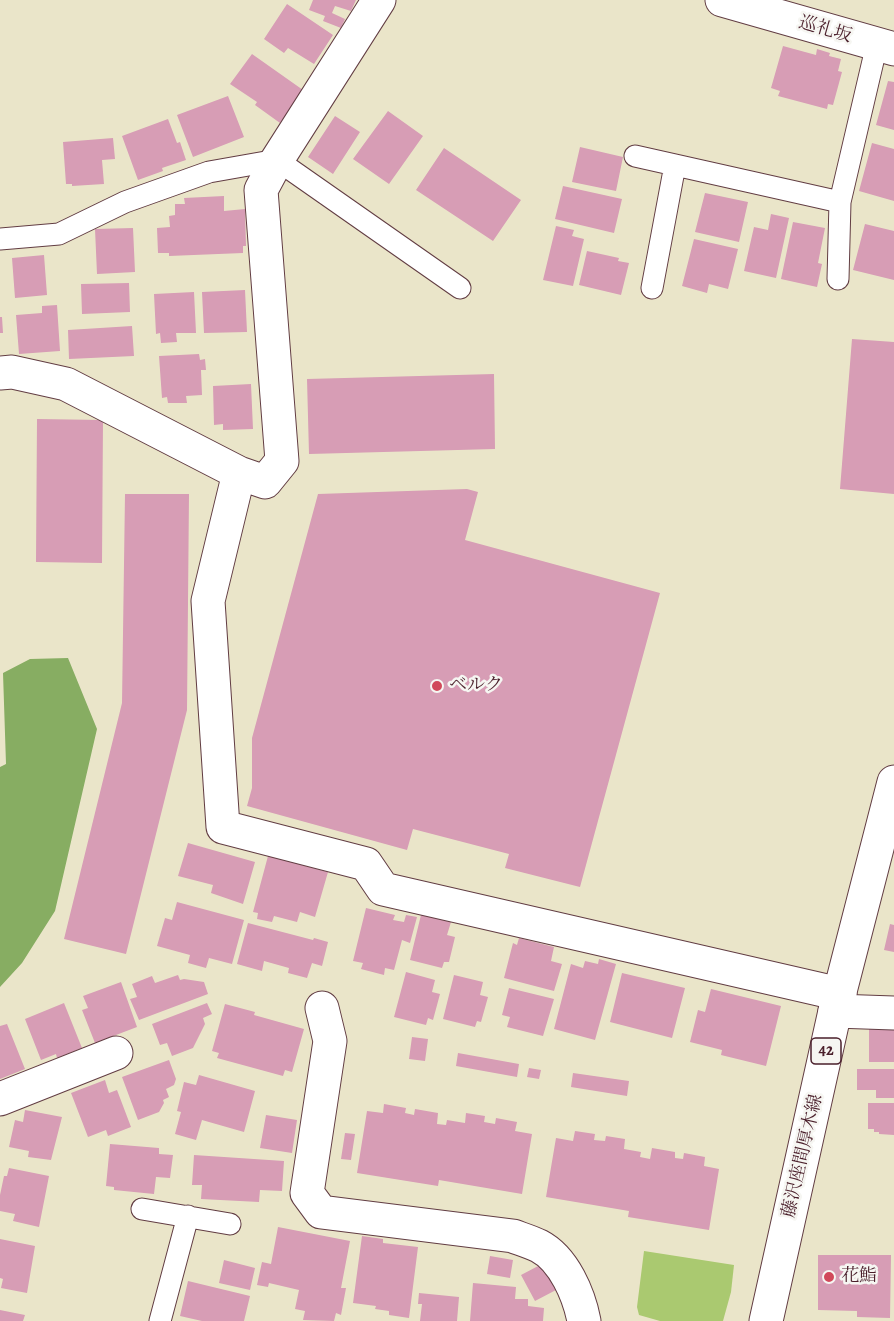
<!DOCTYPE html>
<html>
<head>
<meta charset="utf-8">
<style>
  body { margin:0 }
  canvas { display:block; background:#eae5c9 }
</style>
</head>
<body>
<canvas width="894" height="1321"></canvas>
<script>
const g = document.querySelector('canvas').getContext('2d');
g.lineJoin = 'round';
function fill(path, color) {
  g.fillStyle = color;
  g.fill(path, 'evenodd');
}
function stroke(path, color, width, dash) {
  g.strokeStyle = color;
  g.lineWidth = width;
  g.lineCap = dash ? 'butt' : 'round';
  g.setLineDash(dash || []);
  g.stroke(path);
}
function drawText(font, color, halo, rows, align = 'center') {
  g.font = font + ' Alegreya,"Noto Serif JP",serif';
  g.lineWidth = 5;
  g.setLineDash([]);
  g.textBaseline = 'middle';
  g.strokeStyle = halo;
  g.fillStyle = color;
  for (const [text, x, y, turn = 0] of rows) {
    g.save();
    g.translate(x, y);
    g.rotate((+turn || 0) * Math.PI / 180);
    g.textAlign = isNaN(turn) ? turn : align;
    if (halo) g.strokeText(text, 0, 0);
    g.fillText(text, 0, 0);
    g.restore();
  }
}
const green = new Path2D(`
  M644 1251 734 1265 731 1292 723 1321H660L639 1315 637 1307Z`);
const forest = new Path2D(`
  M68 658 97 729 55 911 22 963 0 987V767L6 764 3 673 30 659Z`);
const building = new Path2D(`
  M313 0H356L351 11 335 6 332 13 345 19 341 28 323 21 325 16 309 10Z
  M287 4 333 35 314 64 288 48 284 53 264 39Z
  M783 46 816 55 817 49 830 53 829 56 841 59 838 71 842 72 833 105 828 104 827 109 778 96 780 91 771 88Z
  M252 54 303 90 280 123 255 105 257 102 230 84Z
  M888 81 894 82V130L876 125Z
  M228 96 244 137 193 157 177 115Z
  M388 111 423 136 389 184 353 159Z
  M335 116 360 132 333 174 308 157Z
  M168 119 177 143 180 142 186 160 162 168 163 171 138 180 122 136Z
  M113 138 115 159 102 160 104 184 72 186V184H66L63 142Z
  M872 143 894 149V201L859 191Z
  M580 147 623 157 616 191 572 182Z
  M444 148 521 200 493 241 416 190Z
  M563 186 622 199 614 233 555 219Z
  M705 193 748 202 739 242 695 232Z
  M224 196V211L245 209 246 246H243V253L169 256V253H158L157 228 170 227 169 216 175 215V204H185L184 198Z
  M771 214 789 218 776 278 744 271 754 227 768 230Z
  M793 222 825 228 818 263 822 264 817 287 781 279Z
  M865 224 894 231V280L853 270Z
  M556 226 574 230 572 236 584 239 573 286 543 280Z
  M133 228 135 272 97 274 95 229Z
  M694 239 738 249 728 289 709 284 707 293 682 286Z
  M587 251 619 258 618 261 629 263 621 295 579 285Z
  M44 255 47 295 15 298 12 258Z
  M129 283 130 312 82 314 81 284Z
  M245 290 247 332 204 333 202 292Z
  M194 292 196 333H176L177 342 161 343 160 333 156 334 154 294Z
  M57 305 60 351 19 354 16 315 42 313V306Z
  M0 317H2L3 333H0Z
  M132 326 134 356 69 359 68 330Z
  M852 339 894 342V494L840 489Z
  M199 354 200 360 205 359 206 370H201L202 395 186 396 187 403H168L167 397 162 398 159 356Z
  M494 374 495 449 309 454 307 379Z
  M251 384 253 429 223 430V424L214 425 213 386Z
  M37 419 103 420 102 563 36 562Z
  M467 489 478 492 465 540 660 593 580 887 505 868 509 854 413 829 407 850 247 806 252 788V738L318 494Z
  M125 494H189L187 710 126 954 64 939 122 703Z
  M188 843 255 862 243 904 211 893 213 885 178 876Z
  M268 856 328 872 315 917 300 912 297 922 274 916 272 922 257 919 258 913 253 912Z
  M177 902 244 920 232 964 209 958 206 968 188 963 190 955 157 946 165 918 172 920Z
  M366 908 395 915 393 920 404 922 406 915 417 917 410 943 402 940 394 970 385 968 384 975 361 969 363 963 353 961Z
  M421 915 451 922 447 935 455 937 449 962H444L442 968 410 960Z
  M248 923 313 940 314 938 328 942 322 966 312 963 307 978 288 973 289 968 264 961 262 971 237 964Z
  M890 924 894 925V952L884 950Z
  M519 938 554 947 551 961 562 964 554 991 504 978 513 943 517 945Z
  M599 959 616 964 595 1040 554 1029 571 964 583 968 585 961 598 964Z
  M406 972 435 980 432 992 440 994 433 1020 428 1018 426 1025 394 1017Z
  M622 973 685 988 672 1038 610 1022Z
  M178 975 180 980 184 979 204 982 208 994 139 1020 130 999 137 997 132 984 152 976 155 983Z
  M454 975 483 982 480 995 488 997 481 1022 477 1021 475 1027 443 1019Z
  M121 982 137 1027 95 1043 82 1010 88 1008 83 996Z
  M509 988 554 999 543 1036 507 1027 510 1017 502 1015Z
  M711 989 781 1006 766 1066 721 1055 722 1050 690 1042 698 1010 705 1012Z
  M64 1003 82 1048 57 1058 56 1054 41 1060 25 1019Z
  M207 1003 212 1014 203 1018 205 1024 193 1048 172 1056 167 1043 160 1045 152 1024Z
  M225 1004 255 1012 254 1015 304 1029 292 1072 285 1070 283 1076 217 1058 219 1053 212 1051Z
  M7 1024 25 1069 0 1079V1026Z
  M869 1028H894V1062H869Z
  M412 1037 428 1039 425 1061 409 1059Z
  M458 1053 519 1064 517 1077 456 1066Z
  M169 1060 176 1079 174 1085 166 1089 169 1097 163 1100 164 1103 159 1112 138 1120 122 1077Z
  M529 1068 541 1070 539 1079 527 1077Z
  M857 1069H894V1098H876V1090H857Z
  M573 1073 629 1081 627 1096 571 1087Z
  M199 1075 255 1091 244 1132 202 1120 196 1140 175 1134 181 1112 177 1111 184 1082 196 1085Z
  M105 1080 109 1093 117 1090 131 1127 108 1136 106 1130 88 1137 71 1093Z
  M868 1103H894V1135L879 1134V1132H874V1129H868Z
  M384 1104 406 1108 405 1113 414 1115 415 1109 438 1113 437 1124 446 1125 447 1120 465 1123 466 1113 485 1116 484 1122 495 1124 496 1118 517 1122 515 1131 532 1134 522 1194 439 1180 438 1186 357 1173 367 1111 383 1113Z
  M25 1110 62 1117 51 1160 28 1157 29 1151 9 1147 15 1120 23 1122Z
  M266 1115 297 1120 292 1153 260 1148Z
  M575 1131 595 1134 594 1140 605 1141 606 1136 625 1139 624 1149 641 1152 640 1157 650 1159 652 1148 675 1152V1158L683 1159 684 1153 705 1157 704 1166 719 1169 709 1230 628 1217 629 1211 546 1197 556 1138 573 1141Z
  M345 1133 355 1134 351 1160 341 1159Z
  M110 1144 159 1148V1154L173 1155 170 1178 156 1177 154 1194 114 1190V1187L106 1186Z
  M194 1155 284 1161 282 1191 260 1190 259 1202 201 1199 202 1185H192Z
  M9 1168 49 1176 39 1227 13 1221 15 1214 0 1211V1195L4 1176H7Z
  M278 1227 350 1241 341 1288H346L341 1315 336 1313 334 1321 303 1320 305 1311 295 1309 299 1290 269 1283 268 1287 257 1285 262 1262 271 1264Z
  M362 1236 383 1239V1243L418 1247 409 1318 389 1315V1311L375 1309 376 1306 353 1303Z
  M0 1239 35 1246 27 1293 1 1288 3 1279 0 1278Z
  M818 1255H891L890 1318 857 1317V1311L818 1310Z
  M490 1256 513 1260 510 1278 487 1274Z
  M224 1260 255 1268 250 1290 219 1283Z
  M542 1264 556 1290 535 1301 521 1275Z
  M188 1281 250 1296 244 1321H202L180 1316Z
  M473 1283 516 1287 515 1299H528V1306L544 1308 543 1321H470Z
  M419 1293 459 1297 457 1321H420L422 1304H418Z
  M0 1310 25 1315 23 1321H0Z`);
const lane = new Path2D(`
  M635 156 840 202
  M0 239 59 234 125 202 209 172 277 160 460 288
  M838 279 840 202 877 44
  M652 288 675 165
  M142 1209 230 1224
  M160 1321 188 1216`);
const street = new Path2D(`
  M722 0 894 49
  M0 373 12 372 66 384 239 473 265 482 282 461 261 190 277 160 379 0
  M239 473 208 601 223 827 366 864 383 889 840 994
  M322 1008 330 1041 307 1193 321 1212 513 1236C521 1239 531 1242 539 1246 564 1259 579 1295 584 1321
  M835 1011 894 1013
  M0 1099 116 1053`);
const primary = new Path2D(`
  M766 1321 835 1011 894 782`);
const markers = [
  [437,686,6,"#d1495b"],
  [829,1277,6,"#d1495b"]
];
const shields = [
  [826,1051,30]
];
const shieldNames = [
  ["42",826,1051]
];
const streetNames = [
  ["巡礼坂",825,30,16],
  ["藤沢座間厚木線",803,1156,-77]
];
const poiNames = [
  ["ベルク",449,686],
  ["花鮨",841,1277]
];
fill(green, '#aac970');
fill(forest, '#87ad62');
fill(building, '#d79db5');
stroke(lane, '#623d43', 23);
stroke(street, '#623d43', 35);
stroke(primary, '#623d43', 35);
stroke(lane, '#fff', 21);
stroke(street, '#fff', 33);
stroke(primary, '#fff', 33);
for (const [x, y, r, color] of markers) {
  const dot = new Path2D();
  dot.arc(x, y, r, 0, 2 * Math.PI);
  g.fillStyle = color;
  g.fill(dot);
  stroke(dot, '#f6f6f2', 2);
}
for (const [x, y, w] of shields) {
  const box = new Path2D();
  box.roundRect(x - w / 2, y - 13, w, 26, 4.5);
  g.fillStyle = '#f6f6f2';
  g.fill(box);
  stroke(box, '#4a1f2b', 1.5);
}
drawText('bold 16px', '#4a1f2b', null, shieldNames);
drawText('18px', '#4a1f2b', '#f6f6f2', streetNames);
drawText('18px', '#4a1f2b', '#f6f6f2', poiNames, 'left');
</script>
</body>
</html>
